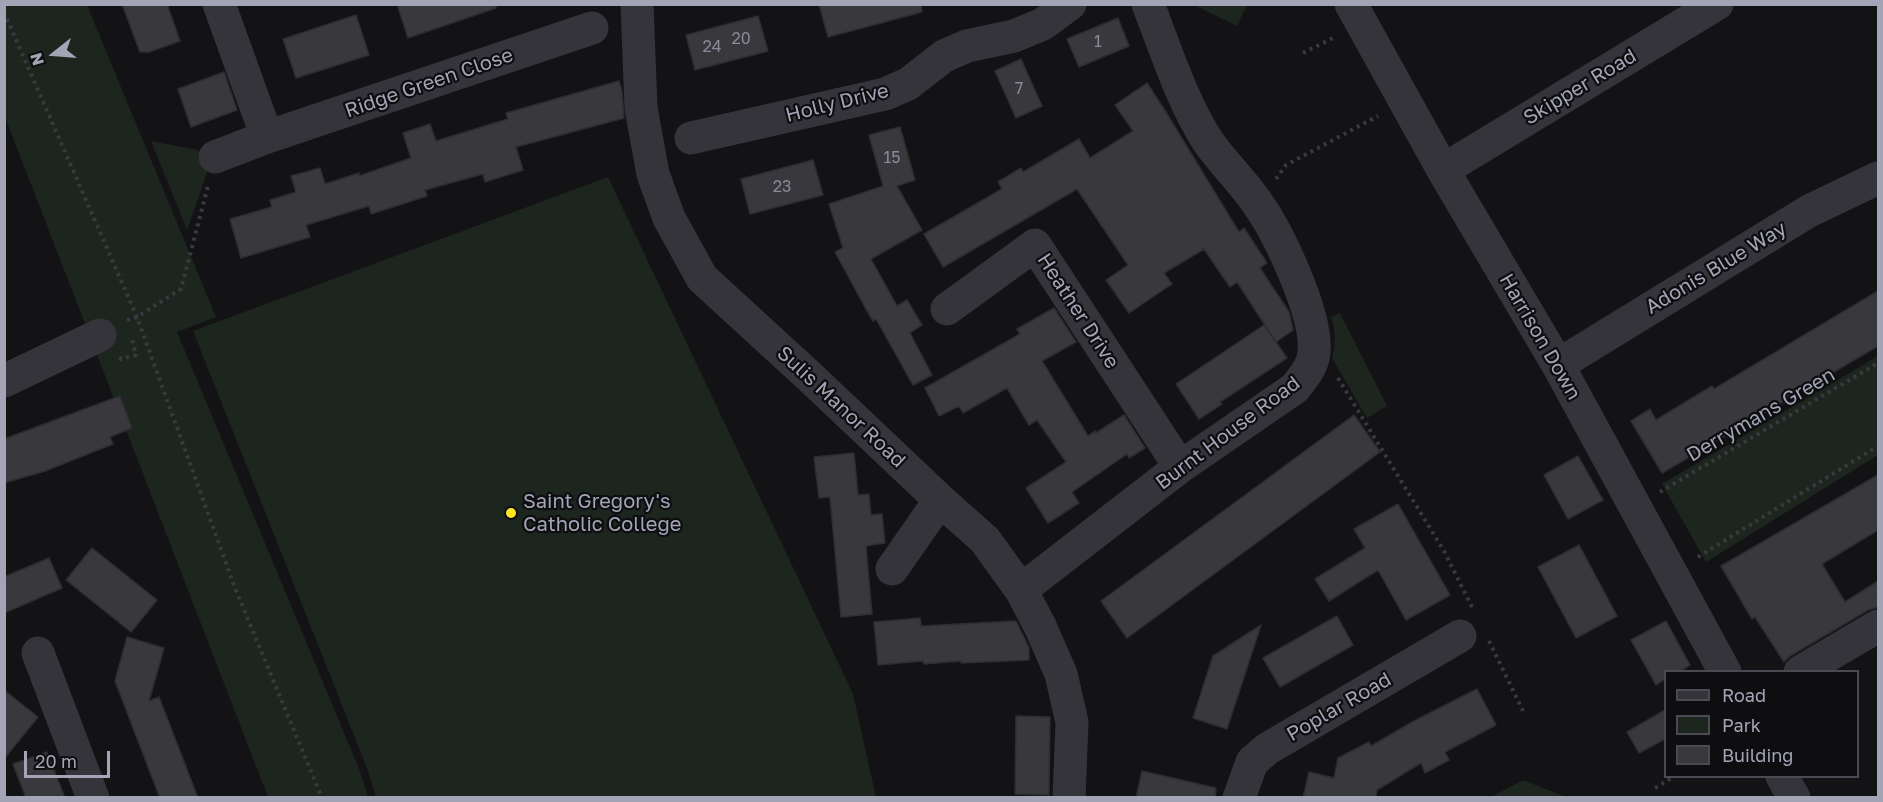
<!DOCTYPE html>
<html>
<head>
<meta charset="utf-8">
<style>
  body { margin:0 }
  #map { position:relative; width:1883px; height:802px; overflow:hidden; background:#131315; font-family:"Golos Text",sans-serif }
  canvas { display:block }
  .frame { position:absolute; inset:0; border:6px solid #a3a5b7; pointer-events:none }
  .legend { position:absolute; left:1664px; top:670px; width:195px; height:108px; box-sizing:border-box; background:#0e0e10; border:2px solid #4a4a53; margin:0; padding:8px 10px; list-style:none; font-size:18px; color:#a3a5b7 }
  .legend li { display:flex; align-items:center; gap:12px; height:30px }
  .legend b { width:30px; border:2px solid #4a4a53 }
  .north { position:absolute; left:24px; top:24px; width:60px; height:60px; -webkit-text-stroke:4px #0e0e10; paint-order:stroke; rotate:253deg; font-size:16px; font-weight:700; line-height:24px; text-align:center; color:#a3a5b7 }
  .north::after { content:''; display:block; margin:auto; width:21px; height:27px; background:#a3a5b7; clip-path:polygon(50% 0,100% 100%,50% 72%,0 100%) }
  .scale { position:absolute; left:24px; top:751px; width:86px; height:27px; box-sizing:border-box; border:3px solid #a3a5b7; border-top:0; padding-left:8px; font-size:18px; line-height:21px; white-space:nowrap; color:#a3a5b7; -webkit-text-stroke:4px #0e0e10; paint-order:stroke }
</style>
</head>
<body>
<div id="map">
<canvas width="1883" height="802"></canvas>
<div class="frame"></div>
<ul class="legend">
<li><b style="height:8px;background:#34343a"></b>Road</li>
<li><b style="height:16px;background:#1d251f"></b>Park</li>
<li><b style="height:16px;background:#38383d"></b>Building</li>
</ul>
<div class="north">N</div>
<div class="scale">20 m</div>
</div>
<script>
const g = document.querySelector('canvas').getContext('2d');
g.lineJoin = 'round';
function fill(path, color) {
  g.fillStyle = color;
  g.fill(path, 'evenodd');
}
function stroke(path, color, width, dash) {
  g.strokeStyle = color;
  g.lineWidth = width;
  g.lineCap = dash ? 'butt' : 'round';
  g.setLineDash(dash || []);
  g.stroke(path);
}
function drawText(font, color, halo, rows, align = 'center') {
  g.font = font + ' "Golos Text",sans-serif';
  g.lineWidth = 4.5;
  g.setLineDash([]);
  g.textBaseline = 'middle';
  g.strokeStyle = halo;
  g.fillStyle = color;
  for (const [text, x, y, turn = 0] of rows) {
    g.save();
    g.translate(x, y);
    g.rotate((+turn || 0) * Math.PI / 180);
    g.textAlign = isNaN(turn) ? turn : align;
    if (halo) g.strokeText(text, 0, 0);
    g.fillText(text, 0, 0);
    g.restore();
  }
}
const green = new Path2D(`
  M5 5H87L216 317 177 332 360 771 368 797H268L5 117Z
  M1194 5H1247L1237 26Z
  M151 141 198 150 207 173 187 230Z
  M608 177 853 694 876 797H376L367 768 193 331Z
  M1340 313 1387 406 1367 418 1332 358C1336 343 1336 332 1331 317Z
  M1878 356V455L1706 562 1662 484Z
  M1523 780 1566 797H1491Z`);
const building = new Path2D(`
  M122 4H167L180 41 149 52H140Z
  M397 4H496V8L408 38Z
  M819 4H921L922 12 828 37Z
  M356 15 369 55 296 78 283 39Z
  M758 16 768 51 695 70 686 35Z
  M1118 18 1129 46 1079 67 1067 39Z
  M1021 59 1042 106 1016 118 995 71Z
  M224 72 237 110 191 127 178 89Z
  M619 81 622 91 624 118 516 147 523 170 485 182 483 174 425 190 427 196 371 214 369 206 306 225 310 237 241 258 230 219 272 207 270 200 296 192 291 176 320 168 325 184 359 173V176L411 158 403 133 430 124 436 141 508 119 506 113Z
  M1147 83 1164 109 1239 232 1244 228 1267 263 1260 268 1289 312 1293 330 1276 342 1237 282 1230 287 1204 249 1164 273 1172 284 1129 313 1106 280 1128 265 1077 189 943 267 924 234 1002 189 998 182 1021 168 1023 172 1079 139 1090 158 1133 131 1115 105Z
  M900 127 915 180 897 186 922 230 871 259 897 306 907 300 922 325 910 333 932 375 913 385 876 319 873 321 867 311 835 252 843 248 829 204 883 186 869 135Z
  M813 160 823 195 750 214 741 179Z
  M1878 291V346L1662 473 1631 421 1650 409 1656 420 1712 386 1714 389Z
  M1054 308 1076 342 1042 361 1088 436 1095 431 1096 433 1124 415 1145 448 1129 458 1127 454 1072 492 1079 503 1048 523 1026 488 1066 462 1037 420 1029 425 1007 388 963 413 959 406 939 416 925 388 1020 334 1017 329Z
  M1264 325 1287 358 1220 402 1222 404 1199 419 1176 384Z
  M120 396 132 428 110 437 113 444 45 471 4 483V439Z
  M1354 415 1380 452 1127 638 1101 601Z
  M854 453 858 495 869 494 871 515 882 514 885 543 866 546 872 614 841 617 830 497 819 498 814 457Z
  M1578 456 1603 500 1568 519 1544 475Z
  M1878 475V530L1822 564 1845 602 1878 581V607L1868 610 1790 656 1784 662 1755 617 1752 619 1721 566Z
  M1398 504 1450 595 1406 620 1378 570 1329 601 1315 579 1365 548 1354 529Z
  M1579 545 1617 616 1576 638 1538 567Z
  M92 548 157 600 131 632 66 580Z
  M49 558 62 588 4 613V577Z
  M1337 616 1353 645 1280 687 1263 658Z
  M920 618 921 626 1016 621 1029 648V660L961 663V661L924 664 923 661 878 665 874 622Z
  M1666 621 1690 665 1679 672H1665V679L1656 685 1631 640Z
  M1261 625 1227 729 1193 718 1213 656Z
  M127 637 164 648 149 701 159 697 198 798H160L115 681Z
  M1477 689 1496 725 1445 752 1449 760 1425 773 1421 763 1377 790 1376 798H1303L1309 772 1334 778 1338 758 1369 742 1371 746 1414 721Z
  M4 690 38 717 4 759Z
  M1665 710V739L1639 753 1627 732Z
  M1016 716 1050 717 1049 795 1015 794Z
  M47 752 65 798H26L13 764Z
  M1142 771 1216 788 1215 798H1136Z`);
const path = new Path2D(`
  M4 12 137 317 235 588 322 798
  M1303 53 1335 37
  M1276 179 1286 165 1378 116
  M127 320 137 317 181 289 208 186
  M120 357 121 359 136 355 132 339
  M1338 378 1444 551 1472 607
  M1660 492 1878 363
  M1698 557 1878 446
  M1489 641 1523 711
  M1655 788 1675 776`);
const minor = new Path2D(`
  M219 4 267 137
  M637 4 641 108 653 174 669 218 702 278 810 377 940 500 985 540 1021 590 1040 626 1061 674 1072 722 1069 798
  M1351 4 1443 170 1558 365 1725 672
  M691 138 885 94 908 84 944 56 967 46 1014 36 1043 24 1070 4
  M215 157 267 137 592 28
  M1443 170 1717 4
  M947 309 1035 245 1180 467
  M1558 365 1809 211 1878 178
  M4 381 100 335
  M892 569 940 500
  M1021 590 1180 467 1295 388C1303 377 1313 367 1314 352 1318 316 1279 234 1258 204 1243 182 1224 164 1209 143 1183 104 1165 48 1148 4
  M38 653 93 798
  M1800 672 1878 626
  M1782 776 1794 798
  M1239 798 1252 762 1267 749 1460 636`);
const markers = [
  [511,513,6,"#ffe521"]
];
const numberNames = [
  ["20",741,39],
  ["1",1098,42],
  ["24",712,47],
  ["7",1019,89],
  ["15",892,158],
  ["23",782,187]
];
const streetNames = [
  ["Ridge Green Close",429,83,-19],
  ["Skipper Road",1580,87,-31],
  ["Holly Drive",837,103,-14],
  ["Adonis Blue Way",1716,268,-31],
  ["Heather Drive",1078,311,57],
  ["Harrison Down",1540,337,60],
  ["Sulis Manor Road",841,407,43],
  ["Derrymans Green",1761,415,-30],
  ["Burnt House Road",1228,433,-37],
  ["Poplar Road",1339,707,-30]
];
const poiNames = [
  ["Saint Gregory's",523,502],
  ["Catholic College",523,525]
];
fill(green, '#1d251f');
fill(building, '#38383d');
stroke(building, '#2e2d31', 1.5);
stroke(path, '#393a41', 4, [3, 4.5]);
stroke(minor, '#34343a', 33);
for (const [x, y, r, color] of markers) {
  const dot = new Path2D();
  dot.arc(x, y, r, 0, 2 * Math.PI);
  g.fillStyle = color;
  g.fill(dot);
  stroke(dot, '#0e0e10', 2);
}
drawText('16px', '#888a98', null, numberNames);
drawText('20px', '#a3a5b7', '#0e0e10', streetNames);
drawText('20px', '#a3a5b7', '#0e0e10', poiNames, 'left');
</script>
</body>
</html>
